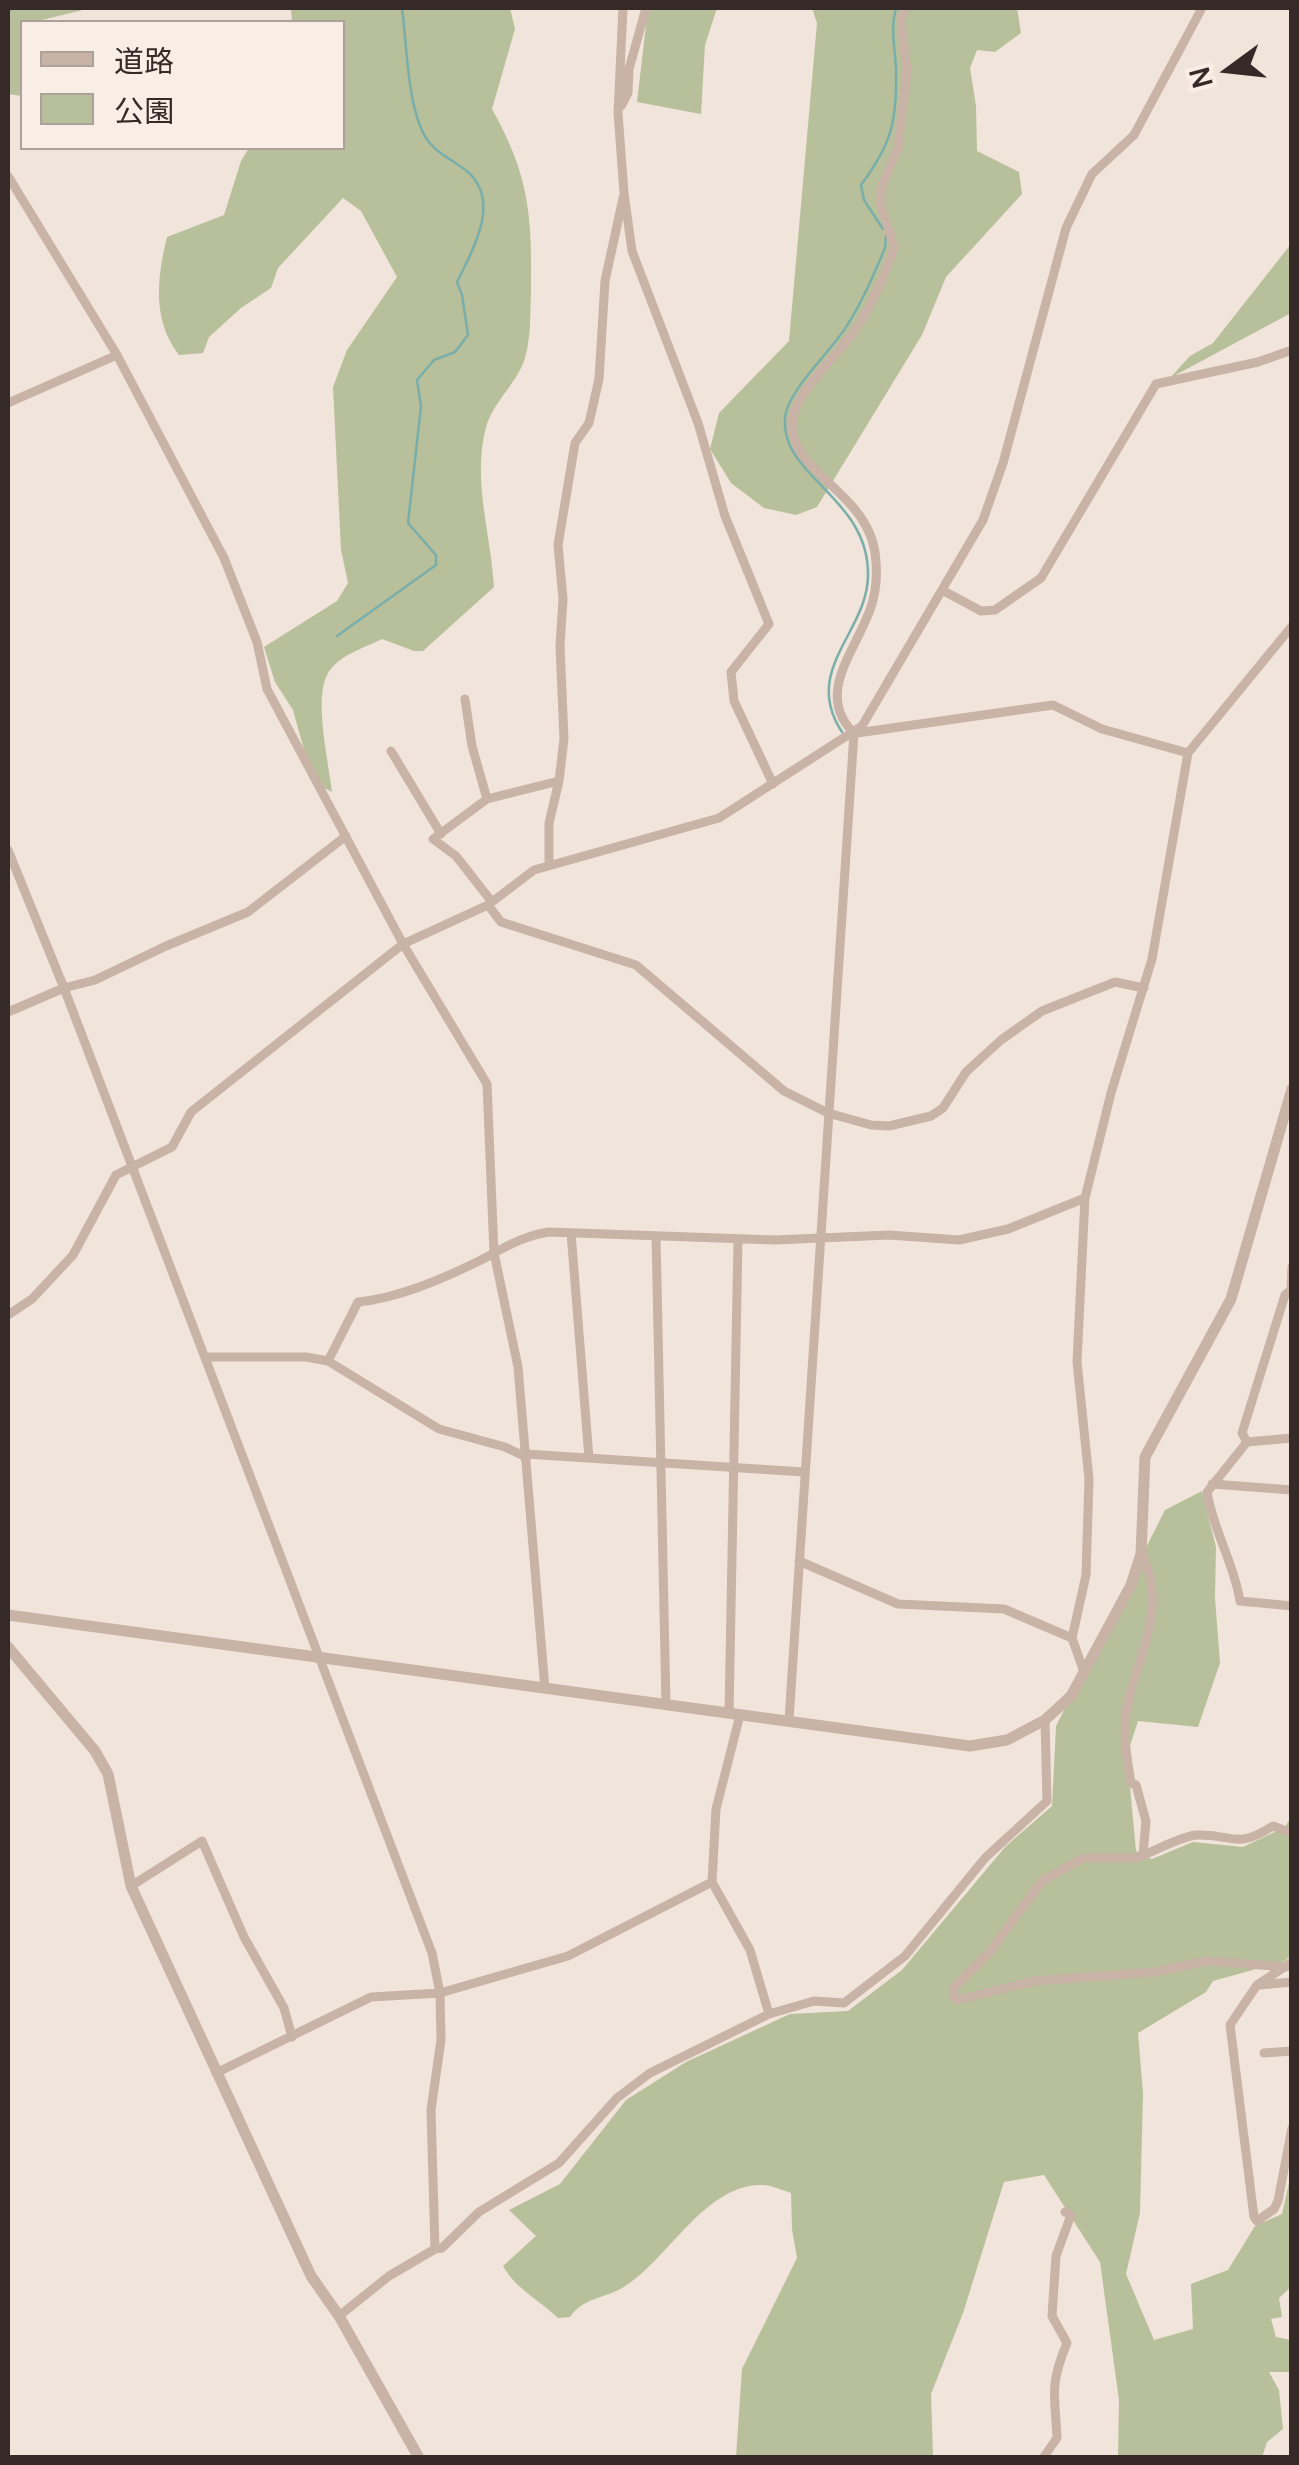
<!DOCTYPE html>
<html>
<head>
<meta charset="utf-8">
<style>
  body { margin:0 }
  #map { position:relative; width:1299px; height:2465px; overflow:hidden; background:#f1e4da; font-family:Manrope,"Noto Sans JP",sans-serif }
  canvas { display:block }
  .frame { position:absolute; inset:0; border:10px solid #352a27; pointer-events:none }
  .legend { position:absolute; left:20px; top:20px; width:325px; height:130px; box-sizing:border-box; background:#f9eee6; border:2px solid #aba09a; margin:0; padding:12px 18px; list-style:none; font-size:30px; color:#352a27 }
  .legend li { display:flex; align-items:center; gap:20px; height:50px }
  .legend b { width:50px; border:2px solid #aba09a }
  .north { position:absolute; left:1179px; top:20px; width:100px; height:100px; -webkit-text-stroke:8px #f9eee6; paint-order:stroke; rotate:255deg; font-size:28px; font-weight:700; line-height:40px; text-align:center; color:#352a27 }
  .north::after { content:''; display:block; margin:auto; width:35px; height:45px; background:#352a27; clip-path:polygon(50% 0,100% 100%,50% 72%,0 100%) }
</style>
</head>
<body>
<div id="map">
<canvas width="1299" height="2465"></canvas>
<div class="frame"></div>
<ul class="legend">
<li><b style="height:12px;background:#c9b2a6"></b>道路</li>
<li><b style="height:28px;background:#b7c09a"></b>公園</li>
</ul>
<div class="north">N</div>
</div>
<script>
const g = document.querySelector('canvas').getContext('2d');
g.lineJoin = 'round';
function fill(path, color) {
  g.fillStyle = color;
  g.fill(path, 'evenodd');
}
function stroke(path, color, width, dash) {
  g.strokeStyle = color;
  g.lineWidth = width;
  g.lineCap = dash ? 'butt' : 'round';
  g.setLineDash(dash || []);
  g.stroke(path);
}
const green = new Path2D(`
  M8 8H91L34 22H22V96L8 94Z
  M291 8H510L515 29 492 109C530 177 532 216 531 293 530 313 531 334 526 354 520 381 494 400 486 427 472 480 491 534 494 587L423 651H414L382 639C364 648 339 655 328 673 313 698 329 763 332 792L313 782 293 710 275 682 264 647 337 601 348 583 341 550 333 387 347 350 397 277 361 211 343 198 278 268 271 288 241 308 209 337 203 353 179 355C152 320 157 278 167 237L224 215 241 161 249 148H342V22H292Z
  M648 8H717L705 45 701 114 637 102Z
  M812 8H1017L1021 33 995 52 977 50 970 68 976 106 977 151 1019 172 1022 194 946 277 922 335 817 507 796 515 764 508 731 483 710 449 719 413 789 341 817 23Z
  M1291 244V313L1170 378 1190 356 1213 343Z
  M1202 1491 1216 1547 1215 1598 1220 1663 1198 1727 1138 1721 1127 1755 1136 1851 1152 1859 1193 1842 1243 1847 1285 1827 1291 1817V1955L1285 1961 1213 1981 1206 1992 1138 2033 1143 2093 1140 2213 1126 2274 1154 2340 1193 2329 1191 2284 1228 2270 1255 2226 1282 2214 1291 2174V2287L1279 2298 1282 2317 1271 2319 1276 2337 1291 2340V2372H1269L1279 2390 1283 2429 1267 2442 1262 2457H1118L1119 2400 1100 2262 1044 2175 1004 2182 963 2313 931 2394 933 2457H736L742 2369 797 2258 792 2229 791 2193C782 2190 771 2185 762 2185 704 2184 667 2262 622 2288 602 2299 583 2298 570 2317L558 2318C538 2299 516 2289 503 2266L536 2236 509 2210 560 2184 626 2100 686 2062 790 2014 848 2011 902 1970 1006 1846 1052 1806 1056 1726 1165 1510Z`);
const stream = new Path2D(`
  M8 11 14 8
  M883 229 864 200 861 185C892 143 897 122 896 69 895 46 890 30 896 8
  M337 636 436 565V555L408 523 421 406 417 380 434 360 455 352 468 335 462 295 457 282C472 251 501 203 469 173 456 161 436 154 426 138 407 106 407 45 402 8
  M842 732C801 670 868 632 868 575 869 497 780 477 785 418 787 390 833 350 848 324 863 300 874 274 885 248L886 236`);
const minor = new Path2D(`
  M623 8 618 113 624 193 632 251 698 423 725 516 769 624 731 672 734 701 773 784
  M621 106 628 93 629 69 646 8
  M8 176 117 355 224 558 257 642 267 689 403 944 487 1084 494 1253 518 1367 545 1689
  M8 403 117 355
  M942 590 981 611 995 610 1041 578 1156 384 1258 362 1292 350
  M465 699 472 746 487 799 559 781
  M857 733 1053 705 1102 729 1188 753
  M391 751 441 834
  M487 799 433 839 456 856 492 902
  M8 850 64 988 432 1953 440 1993 441 2040 431 2110 435 2249 389 2276 339 2316
  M549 864V823L559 781 564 739 560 646 563 599 558 545 575 443 589 423 599 379 605 281 623 198
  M488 905 501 922 636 965 784 1091 828 1113 871 1125 889 1126 931 1116 943 1108 966 1072 1001 1040 1042 1011 1115 982 1144 988
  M8 1012 64 988 95 980 166 946 248 912 346 836
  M571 1233 589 1458
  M656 1236 666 1705
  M1292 1267 1291 1290 1285 1295 1242 1433 1247 1442 1207 1492C1213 1530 1234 1563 1240 1601L1292 1606
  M8 1315 32 1299 73 1255 116 1175 172 1147 191 1112 403 944 488 905 534 870 719 818 862 726 983 520 1003 463 1066 228 1092 174 1134 135 1202 8
  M205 1357H306L328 1361 439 1429 505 1447 526 1457
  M328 1361 358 1302C398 1298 440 1280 477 1262 501 1250 521 1236 549 1232L775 1240 889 1235 959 1240 1008 1229 1085 1198
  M1247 1442 1292 1438
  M526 1454 804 1472
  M1212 1484 1292 1490
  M1141 1554C1171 1607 1135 1659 1126 1713 1123 1737 1127 1759 1131 1783L1136 1785 1146 1821 1143 1855C1159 1849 1180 1837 1196 1835 1234 1833 1233 1851 1273 1826L1292 1833
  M799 1561 898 1604 1004 1609 1072 1638
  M1084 1672 1072 1638 1086 1575 1089 1479 1077 1362 1085 1198 1111 1093 1152 959 1188 753 1292 626
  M729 1714 738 1239
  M740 1715 716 1809 712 1882 750 1950 769 2014
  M789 1720 854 733C811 692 863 643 873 600 876 588 877 574 876 562 873 492 791 476 792 424 792 394 839 355 855 330 871 306 886 274 894 247L880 203 881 188 898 148 907 70 901 20 905 8
  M1143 1855 1135 1858H1083L1042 1881 988 1954 954 1988V1997L958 2000 1034 1981 1155 1972 1207 1961 1286 1967
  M131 1886 202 1841 244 1937 284 2008 292 2037
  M1292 1962 1257 1985 1230 2025 1254 2217 1257 2221 1274 2209 1278 2201 1292 2128
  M1260 1985 1292 1982
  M1264 2053 1292 2051
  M216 2073 371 1997 440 1993 568 1956 712 1882
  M435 2249 442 2248 479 2212 559 2163 617 2098 650 2073 769 2014 814 2001 844 2003 905 1956 985 1858 1047 1801 1045 1720
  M1043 2458 1057 2438C1055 2394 1049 2386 1067 2343L1052 2316 1056 2256 1071 2215 1065 2212`);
const tertiary = new Path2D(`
  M8 1615 970 1746 1007 1740 1045 1720 1071 1696 1131 1585 1141 1554 1145 1457 1231 1299 1292 1089
  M8 1647 95 1751 108 1774 131 1886 311 2276 339 2316 419 2458`);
fill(green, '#b7c09a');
stroke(stream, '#79aeaa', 2.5);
stroke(minor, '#c9b2a6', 9);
stroke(tertiary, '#c9b2a6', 11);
</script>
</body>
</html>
